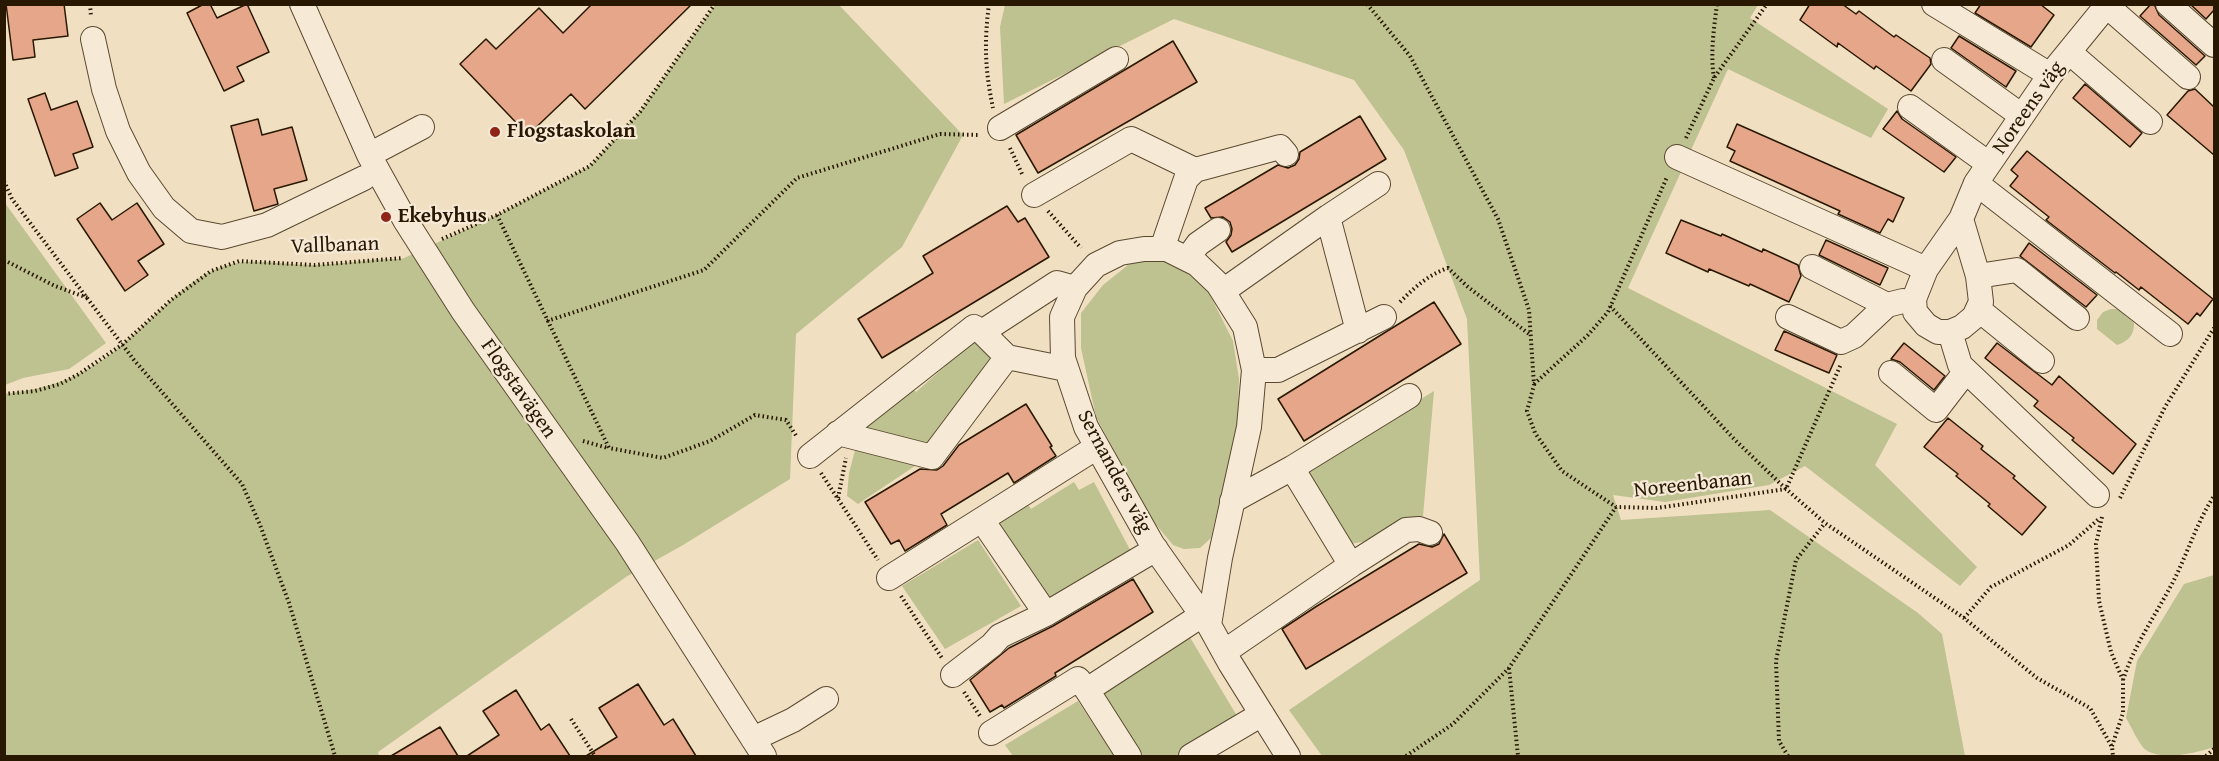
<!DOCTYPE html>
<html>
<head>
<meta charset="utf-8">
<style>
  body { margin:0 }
  #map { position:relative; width:2219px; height:761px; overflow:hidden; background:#f1dfc1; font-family:"Gentium Book Plus",serif }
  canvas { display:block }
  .frame { position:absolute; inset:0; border:6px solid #281801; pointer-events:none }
</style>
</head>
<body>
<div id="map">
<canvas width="2219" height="761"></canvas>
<div class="frame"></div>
</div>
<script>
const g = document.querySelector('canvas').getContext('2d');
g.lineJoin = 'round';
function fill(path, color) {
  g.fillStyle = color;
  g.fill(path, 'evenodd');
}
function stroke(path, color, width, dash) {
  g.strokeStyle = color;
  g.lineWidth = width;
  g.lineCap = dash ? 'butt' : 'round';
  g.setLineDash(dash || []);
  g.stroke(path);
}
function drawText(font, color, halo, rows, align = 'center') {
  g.font = font + ' "Gentium Book Plus",serif';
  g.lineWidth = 4.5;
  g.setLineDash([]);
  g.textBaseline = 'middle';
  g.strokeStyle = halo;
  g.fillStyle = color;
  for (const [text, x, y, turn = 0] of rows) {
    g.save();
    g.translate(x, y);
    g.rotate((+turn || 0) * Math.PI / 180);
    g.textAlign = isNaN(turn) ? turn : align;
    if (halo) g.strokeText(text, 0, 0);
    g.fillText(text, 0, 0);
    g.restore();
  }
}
const green = new Path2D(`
  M715 5H839L963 135 902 247 796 334 790 479 683 545 626 577 378 752 379 756H5L4 394C53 388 86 376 124 343 151 321 180 286 212 271 247 254 279 266 315 265 344 264 372 258 402 259L497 215 590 166 640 112Z
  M1005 5H1758L1750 18 1888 109 1871 138 1728 69 1628 288 1897 424 1875 465 1977 567 1960 586 1805 466 1769 485 1665 502 1613 495 1621 520 1770 510 1918 613 1942 634 1965 756H1322L1289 710 1480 580 1467 319 1404 150 1354 80 1174 19 1004 104 1000 27Z
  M5 203 106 343 69 369 23 378 5 385Z
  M1143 260 1169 262 1189 274 1209 293 1233 341 1239 379 1237 425 1211 538 1200 548 1184 549 1173 545 1152 520 1096 417 1081 348V313L1103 285 1128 265Z
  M2111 309H2117L2134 323C2134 335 2129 341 2117 345L2097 329V320L2103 312Z
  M974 337 992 356 933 449 845 431 907 385 916 392 959 354Z
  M1434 391 1423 516 1385 538 1344 545 1303 471Z
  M857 443 924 460 858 504 847 496 849 473Z
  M1074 482 1079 490 1094 482 1135 559 1046 605 994 524 1027 503 1031 509Z
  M978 540 1021 606 945 649 902 586Z
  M2214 575V747C2196 753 2163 761 2146 750 2139 745 2131 726 2126 718L2137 661 2184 584Z
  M1188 634 1243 726 1191 756H1138L1096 690Z
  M1078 701 1114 756H1013L1005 745Z`);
const building = new Path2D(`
  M6 4H64L68 36 33 40 35 57 13 60Z
  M204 4H210L217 18 247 4 269 52 237 67 244 81 224 91 187 13Z
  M592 4H692L585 109 571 94 528 135 460 64 486 39 496 49 539 8 563 33Z
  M1810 4H1842L1856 14 1859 11 1894 37 1896 35 1930 58 1931 64 1911 91 1876 66 1874 69 1838 43 1837 47 1800 20Z
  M1981 4H2040L2054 15 2031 47 1975 13Z
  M2151 4H2154L2159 15 2205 56 2196 65 2140 16Z
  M2190 4H2214V10L2206 19Z
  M1959 36 2016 71 2006 87 1951 48Z
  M1173 41 1197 82 1038 173 1016 135Z
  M2085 84 2142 133 2130 147 2073 98Z
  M2195 89 2214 107V155L2167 115 2188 91Z
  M45 93 51 110 77 101 93 147 73 154 78 168 55 176 28 99Z
  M1897 111 1902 119 1956 157 1944 172 1883 129Z
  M1360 116 1386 159 1232 252 1226 242 1231 235 1232 229 1230 222 1223 217 1211 218 1205 208 1278 165 1288 168 1295 165 1299 159 1300 152Z
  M258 119 262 135 292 127 307 180 274 189 278 204 254 211 231 126Z
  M1737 124 1904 198 1893 222 1888 219 1880 233 1838 214 1840 211 1730 161 1735 151 1727 147Z
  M2027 151 2213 299 2200 316 2197 313 2188 324 2141 287 2139 290 2116 272 2115 273 2046 220 2049 217 2010 186 2018 176 2011 170Z
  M100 203 112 220 137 203 164 244 138 261 148 275 125 291 77 219Z
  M1007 206 1018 222 1025 218 1049 257 882 358 858 319 933 273 923 256Z
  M1681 220 1721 236 1722 234 1762 252 1763 249 1798 265 1801 276 1789 302 1750 284 1749 286 1709 269 1708 272 1666 253Z
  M1826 240 1888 268 1880 285 1819 255Z
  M2029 243 2097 295 2086 307 2020 256Z
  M1434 302 1461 344 1304 441 1278 399Z
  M1784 331 1837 355 1829 373 1775 350Z
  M1904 343 1945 376 1934 390 1900 362 1891 359Z
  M1997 343 2052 385 2059 376 2136 444 2113 474 2072 440 2074 438 2034 406 2038 401 1985 358Z
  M1026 404 1052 446 1050 447 1056 456 1014 483 1008 473 941 514 947 525 905 551 899 540 891 544 865 502 920 469 937 470 943 466 959 445Z
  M1948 418 1983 446 1981 449 2015 476 2013 478 2046 507 2022 535 1988 506 1990 504 1956 476 1958 474 1924 447Z
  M1444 534 1467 573 1306 669 1282 629 1317 606 1419 544 1432 547 1439 544Z
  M1133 579 1153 612 1055 673 1056 676 1004 708 1002 705 990 712 970 680 1009 648 1053 626Z
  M638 684 664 725 673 719 696 756H586L617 737 599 708Z
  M516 690 541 730 549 724 570 756H467L499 735 483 711Z
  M440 727 458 756H391Z`);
const path = new Path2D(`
  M90 4 91 17
  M989 4C984 43 985 70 993 108
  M1367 4 1410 56 1498 219 1529 310 1534 385 1527 411 1535 433 1562 471 1616 507 1657 508 1786 489 1825 523 1964 618 2037 678 2090 708 2112 747 2113 756
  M1714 78C1710 54 1714 28 1717 4
  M1686 138 1714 78 1767 4
  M1010 148 1023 176
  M4 181 12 199 134 360 242 484 260 525 289 603 335 756
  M1048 211 1081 248
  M497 215 609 448 663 458 710 441 755 415 786 420 797 437
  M442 239 497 215 590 166 640 112 715 4
  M4 260 55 286 88 298
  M1400 302C1415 287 1428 275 1448 268L1468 287 1529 334
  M1610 306 1735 440 1786 489 1841 364
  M547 321 704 270 797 178 940 134 979 135
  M1534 384 1588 335 1608 312 1667 177
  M4 394 35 391 60 384 79 374 123 344 171 300 211 271 239 261 314 265 403 258
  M583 441 608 448
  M821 473 878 560
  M838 498 846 458
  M2120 498 2165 407 2214 328
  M2102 517 2096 544 2099 601 2111 652 2123 680V713L2112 746
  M901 596 942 658
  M1964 618 1991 587 2069 545 2100 518
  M1509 668 1518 756
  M2123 680C2134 645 2157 613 2174 580 2188 552 2197 522 2214 496
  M964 692 980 716
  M571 719 595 756
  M1406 756 1453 724 1509 668 1616 507
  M1788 756 1779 741 1776 661 1796 560 1825 523
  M2206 756 2214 749`);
const minor = new Path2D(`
  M302 4 369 155 405 220 463 311 627 542 764 756
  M1934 4 2050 75
  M2168 4 2214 45
  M2107 6 2188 77
  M93 39 104 89 118 131 139 173 164 208 191 231 222 237 267 225 364 178
  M2069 52 2150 122
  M1944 60 2022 116
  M1910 107 1989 164
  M1000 128 1116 59
  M369 155 422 127
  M1677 157 1926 269
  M1976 183 2170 334
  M1034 195 1131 139 1195 170
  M1328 217 1378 184
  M1961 219 1978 276 1981 302 1974 317 1962 327 1950 332H1938L1926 325 1915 312 1914 299 1926 269 1961 219 1976 183 2050 75 2108 4
  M1162 249 1186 179 1195 170 1280 147 1286 154
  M1187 259 1198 244 1218 230
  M1812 267 1887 305 1903 301
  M1978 276 2017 270 2077 318
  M1223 291 1328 217 1358 331
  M1978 309 2042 361
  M1788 317 1841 342 1854 336 1887 305
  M982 332 1007 357 1066 369
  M1950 332 1960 365 2097 495
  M1254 370H1278L1384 317
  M1891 373 1936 410 1966 371
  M838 433 932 457 1007 357
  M810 456 974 327 982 332 1057 283 1075 288
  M1292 468 1409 396
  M982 520 1046 614
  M1351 565 1406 530 1419 529 1430 533
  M889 578 1097 447
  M1209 625 1220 558 1249 427 1254 370 1245 327 1218 284 1197 264 1167 249H1144L1120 253 1096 265 1075 288 1062 317 1063 358 1086 427 1152 544 1209 625 1230 663 1288 756
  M1224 652 1351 565 1292 468 1232 501
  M953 675 992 645 1000 636 1046 614 1156 549
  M991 733 1078 679 1087 690
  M753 739 793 720 826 699
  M1129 756 1087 690 1202 615
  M1191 756 1262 714`);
const markers = [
  [495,132,6,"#8f2418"],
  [386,217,6,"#8f2418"]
];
const streetNames = [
  ["Noreens väg",2029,108,-55],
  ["Vallbanan",335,246,-2],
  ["Flogstavägen",518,389,55],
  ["Sernanders väg",1114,472,62],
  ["Noreenbanan",1693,485,-6]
];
const poiNames = [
  ["Flogstaskolan",507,132],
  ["Ekebyhus",398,217]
];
fill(green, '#bec190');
fill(building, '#e6a68a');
stroke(building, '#281801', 1.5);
stroke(minor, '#5a4a31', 26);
stroke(path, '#281801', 4, [1.5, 3]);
stroke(minor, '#f6ead7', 24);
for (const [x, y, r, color] of markers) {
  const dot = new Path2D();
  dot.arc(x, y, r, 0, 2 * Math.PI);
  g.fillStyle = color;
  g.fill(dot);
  stroke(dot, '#f6ead7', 2);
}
drawText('21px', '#281801', '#f6ead7', streetNames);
drawText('bold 21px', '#281801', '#f6ead7', poiNames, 'left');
</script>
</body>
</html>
